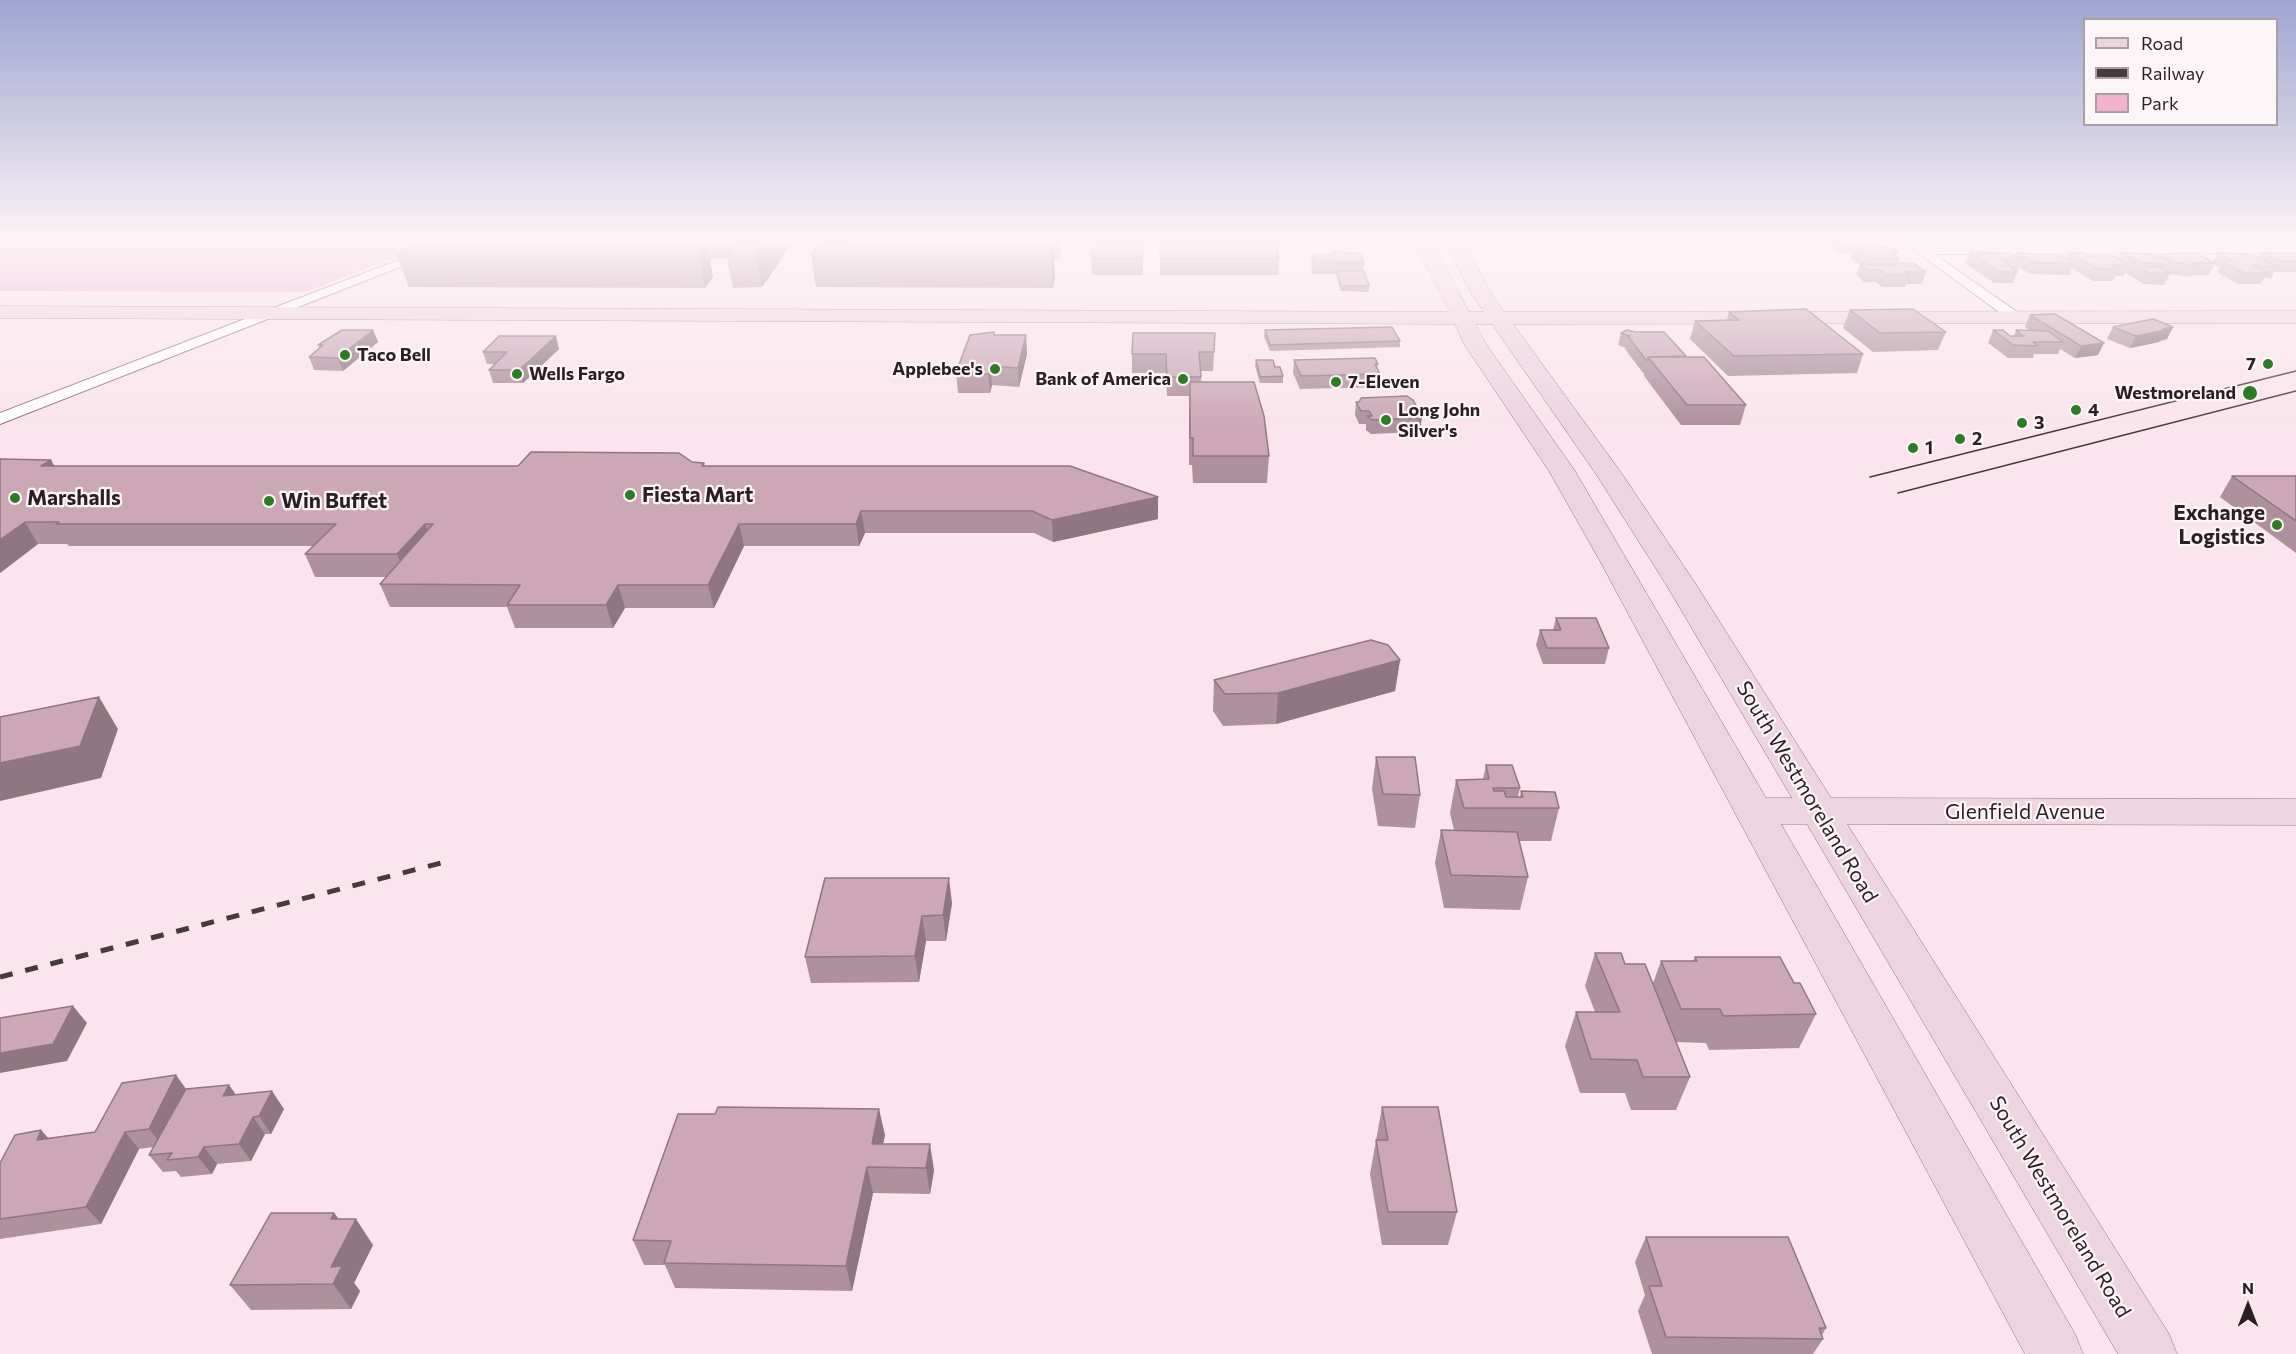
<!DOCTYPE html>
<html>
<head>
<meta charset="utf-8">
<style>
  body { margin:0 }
  #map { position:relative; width:2296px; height:1354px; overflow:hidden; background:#fbe4ed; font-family:Commissioner,sans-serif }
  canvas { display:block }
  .legend { position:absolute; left:2083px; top:18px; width:195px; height:108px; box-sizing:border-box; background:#fdf6f9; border:2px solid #a9a0a4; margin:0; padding:8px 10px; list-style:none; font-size:18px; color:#2c1f24 }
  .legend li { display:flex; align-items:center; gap:12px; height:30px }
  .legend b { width:30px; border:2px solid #a9a0a4 }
  .north { position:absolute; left:2218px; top:1276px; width:60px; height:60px; -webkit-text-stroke:4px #fdf6f9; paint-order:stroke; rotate:0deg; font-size:16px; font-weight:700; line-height:24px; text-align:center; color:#2c1f24 }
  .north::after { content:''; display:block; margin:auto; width:21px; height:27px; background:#2c1f24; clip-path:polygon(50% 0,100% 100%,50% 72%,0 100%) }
</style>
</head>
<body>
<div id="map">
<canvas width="2296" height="1354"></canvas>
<ul class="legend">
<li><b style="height:8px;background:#eed3e0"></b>Road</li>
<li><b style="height:8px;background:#47393e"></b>Railway</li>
<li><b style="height:16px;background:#f2b2cd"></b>Park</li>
</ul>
<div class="north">N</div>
</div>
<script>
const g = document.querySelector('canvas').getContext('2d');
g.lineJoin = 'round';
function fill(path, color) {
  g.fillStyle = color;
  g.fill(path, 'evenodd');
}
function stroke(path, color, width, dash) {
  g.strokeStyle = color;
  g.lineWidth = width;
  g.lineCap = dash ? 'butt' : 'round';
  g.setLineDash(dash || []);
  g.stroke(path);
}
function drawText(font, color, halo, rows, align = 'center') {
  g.font = font + ' Commissioner,sans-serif';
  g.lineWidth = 4.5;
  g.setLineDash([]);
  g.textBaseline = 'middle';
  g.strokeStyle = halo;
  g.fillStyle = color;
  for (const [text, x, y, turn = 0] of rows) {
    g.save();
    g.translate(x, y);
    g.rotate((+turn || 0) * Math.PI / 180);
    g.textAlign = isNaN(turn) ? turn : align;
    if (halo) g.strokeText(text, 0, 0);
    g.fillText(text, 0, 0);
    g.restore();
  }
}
const green = new Path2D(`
  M0 238H445L306 292 0 291Z`);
const street = new Path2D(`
  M456 238H474L0 424V413Z
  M1898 238H1912L1924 246 2296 245V253L1934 254 2020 314 2022 317 2015 321 2010 320Z`);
const secondary = new Path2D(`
  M1413 238H1431L1469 312H1484L1472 295 1443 238H1461L1492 294 1504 312 2296 311V323L1513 324 1622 474 1697 586 1831 798 2296 799V825L1847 824 2169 1334 2177 1354H2118L1807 824H1781L2075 1334 2083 1354H2025L1600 561 1549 471 1464 344 1455 324 0 318V306L1449 312ZM1476 324H1492L1596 474 1667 586 1792 798H1766L1575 471 1486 344Z`);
const tram = new Path2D(`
  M1870 477 2296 371
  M1898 493 2296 391`);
const rail = new Path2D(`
  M0 977 445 862`);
const wall = new Path2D(`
  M471 238H733L735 246 741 238H796L762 287 733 288 727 259H710L713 277 705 288 409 287 397 256 473 246Z
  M822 238H1063L1060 239 1061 250 1059 260H1054L1055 278 1053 288 816 287 811 256Z
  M1303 238H1349L1348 244 1320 245 1304 241Z
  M1824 238H1880L1883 241 1881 247 1898 252 1896 256 1900 259 1898 263 1926 272 1922 284H1906L1905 287H1882L1876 282H1864L1856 275 1860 265 1850 258 1852 254H1842L1831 246 1833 240H1827Z
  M1143 241V275H1092L1091 258 1122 242Z
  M1160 242 1279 258 1278 275H1160Z
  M1334 251 1364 263 1363 271 1369 286V292L1341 291 1336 276V274H1313L1311 266 1312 254H1333Z
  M1970 252 2015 256 2017 253 2066 259 2069 252 2119 259 2122 253 2159 256 2160 254 2213 262 2218 253 2258 258 2261 253H2296V272H2274L2271 279 2264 278 2260 284H2238L2217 272 2219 268 2214 265 2209 275H2193L2191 277 2170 274 2164 285 2144 284 2126 273 2127 270 2123 276H2115L2113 281H2093L2072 268 2069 275 2030 274 2019 267 2013 283H1994L1965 263Z
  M1850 310 1946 332 1938 350 1873 352 1843 328Z
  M1729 312 1863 354 1857 373 1728 376 1690 339 1695 321 1727 320Z
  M2030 315 2098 355 2075 358 2060 349 2058 354H2034L2033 358H2008L1988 343 1993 330 2010 336H2014L2016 330 2030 331 2025 327Z
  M2113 327H2173L2167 339 2160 341 2159 342 2130 348 2107 339Z
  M373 330 378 342 343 371 314 370 309 357 319 348 318 345Z
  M1265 330 1400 341V347L1270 351 1264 337Z
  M1627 330 1686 356 1746 405 1740 425H1681L1644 376V373H1643L1625 349 1626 348 1618 345 1621 333Z
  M1215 333 1213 371H1201V382L1269 456 1267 483H1193L1192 465H1189V396H1167L1166 373H1132V354Z
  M994 335H1026L1027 354 1019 387 992 385 990 393H958L956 373Z
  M559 349 523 383H493L489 370 494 364H487L483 352Z
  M1256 360 1283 376V383H1260L1255 366Z
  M1294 360 1378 364 1377 369 1380 374 1378 387 1300 389 1293 373Z
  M1356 402 1422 416 1420 430 1417 432 1371 434 1366 430V424H1359L1355 415Z
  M51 460 54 466H518L704 463 705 466 1158 519 1053 542 1034 533H865L859 546H744L714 608H625L613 628H515L507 607H390L380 584 387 577H315L305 554 313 546H69L67 544H38L0 573Z
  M2232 476H2296V553L2220 497Z
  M1556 618 1609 648 1605 664H1543L1536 645 1540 630H1553Z
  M1400 660 1395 691 1276 724 1223 726 1213 711 1214 680Z
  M1376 757 1420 795 1415 828 1378 826 1372 789Z
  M1486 765 1520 788 1518 797H1520L1521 791 1559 808 1551 841H1519L1528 877 1520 910 1444 908 1435 863 1441 830H1454L1450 813 1456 780 1483 779Z
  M952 903 946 941H926L919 982 811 983 805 957Z
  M1595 953 1625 964 1653 983 1661 961H1693L1695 957 1794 983 1816 1014 1799 1048 1709 1050 1706 1043 1676 1042 1690 1077 1676 1110H1631L1625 1093H1580L1565 1046 1576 1012H1595L1585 986Z
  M229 1085 235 1095 284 1109 271 1134H265L251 1161 217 1164 212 1174 181 1177 176 1171 163 1172 149 1155 153 1147 139 1149 101 1224 0 1239V1163L41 1130 48 1138 95 1132 186 1089Z
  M1382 1107 1457 1212 1448 1245H1382L1370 1174Z
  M885 1135 883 1144 934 1170 930 1194 873 1193 852 1291 675 1288 665 1265H644L633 1240Z
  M334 1213 339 1219 373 1245 354 1283 360 1291 351 1309 251 1310 230 1285Z
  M1646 1237 1826 1328 1822 1335 1823 1339 1813 1354H1652L1638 1311 1645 1295 1635 1262Z`);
const shadedWall = new Path2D(`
  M724 238H733L735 250 728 256Z
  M769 238H796L762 287 756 256Z
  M850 238H857L859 256 845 246Z
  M1058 238H1060L1061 250 1059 260Z
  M707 246 713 277 705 288 699 256Z
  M1053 246 1055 278 1053 288 1051 256Z
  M2173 327 2167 339 2160 341 2159 342 2130 348 2136 336Z
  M373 330 378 342 343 371 338 358Z
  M1026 335 1027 354 1019 387 1018 368Z
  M556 336 559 349 523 383 519 370Z
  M2104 343 2098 355 2075 358 2081 346Z
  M991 366 992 385 990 393 988 374Z
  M1422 416 1420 430 1417 432 1419 418Z
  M51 460 63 481 41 466Z
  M1158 497V519L1053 542 1052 520Z
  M861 511 865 533 859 546 856 524Z
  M25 522 38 544 0 573V540Z
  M425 524 434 546 406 577 397 554Z
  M739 524 744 546 714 608 708 585Z
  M618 585 625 608 613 628 606 605Z
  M1400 660 1395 691 1276 724 1278 693Z
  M99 697 118 729 101 778 0 801V763Z
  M949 878 952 903 946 941 943 915Z
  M922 916 926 941 919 982 915 956Z
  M73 1006 87 1023 67 1061 0 1073V1053Z
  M176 1075 189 1093 163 1146 149 1129Z
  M229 1085 241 1102 223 1096Z
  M272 1091 284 1109 271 1134 259 1116Z
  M879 1109 885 1135 878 1169 872 1144Z
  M253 1117 265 1134 251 1161 239 1144Z
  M41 1130 56 1147 37 1140Z
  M125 1132 139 1149 101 1224 86 1207Z
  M930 1144 934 1170 930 1194 926 1168Z
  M204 1147 217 1164 212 1174 198 1157Z
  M867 1167 873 1193 852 1291 846 1266Z
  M334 1213 349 1233 356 1219 373 1245 354 1283 360 1291 351 1309 333 1284 331 1267V1219Z`);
const building = new Path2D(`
  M741 238H769L756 256H727Z
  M822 238H850L845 246H1053L1051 256H811Z
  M1102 238H1122V242L1143 241V258H1091L1093 241Z
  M1839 238H1880L1883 241 1845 243Z
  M1160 242H1276L1279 258H1160Z
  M411 246H707L699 256H397Z
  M1854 247H1891L1898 252H1891L1900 259 1871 258Z
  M1334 251 1361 254 1364 263 1314 262 1312 254H1334Z
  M1970 252 2010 253 2021 260H2003L2017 272H1999Z
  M2069 252 2083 253 2089 256H2114L2129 265H2111L2118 269H2098Z
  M2017 253 2033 254H2059L2074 263H2035Z
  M2122 253 2154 254 2172 264 2140 263 2148 267H2159L2170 273H2149L2131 261 2138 262Z
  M2196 253 2215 263H2192L2197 266 2177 263 2160 254Z
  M2218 253 2250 254 2277 267 2252 265 2267 273H2244L2222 261H2233Z
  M2261 253H2296V261H2279Z
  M1892 263H1913L1926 272H1905L1909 275H1886L1880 270H1868L1860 264 1896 266Z
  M1337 271H1364L1369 286H1341Z
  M1806 309 1863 354 1734 356 1695 321 1739 320 1729 312Z
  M1913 309 1946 332 1880 333 1850 310Z
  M2055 314 2104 343 2081 346 2030 315Z
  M2153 319 2173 327 2163 329 2165 330 2136 336 2113 327Z
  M1392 327 1400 341 1270 345 1265 330Z
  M342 330H373L338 358 309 357 323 345H318Z
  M1627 330 1636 332H1664L1686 356 1648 357V360H1646L1628 336H1630L1621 333Z
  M1993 330H2003L2010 336H2023L2016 330 2048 331 2063 342H2033L2038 346 2013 345Z
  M994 332V335H1026L1018 368 991 366 988 374 956 373 970 335Z
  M1133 333H1215L1214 352H1199L1201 377H1167L1166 354H1132Z
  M499 336H556L519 370H489L507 352H483Z
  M1648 357H1704L1746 405H1687Z
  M1375 358 1378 364H1375L1380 374 1301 376 1294 360Z
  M1256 360H1273L1275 367H1280L1283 376 1260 377Z
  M1190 382H1254L1264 416 1269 456H1193V438H1190Z
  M1407 396 1413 400 1422 416 1419 418 1372 420 1367 416H1372L1369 411H1361L1356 402H1359L1361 398Z
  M531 452 679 453 692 462 704 463 702 466H1070L1158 497 1052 520 1032 511H861L856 524H739L708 585H618L606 605H507L520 585 380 584 433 524H425L397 554H305L336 524H56L59 522H25L0 540V459L51 460 41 466H518Z
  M2232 476H2296V521Z
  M1556 618H1596L1609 648H1547L1540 630H1561Z
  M1371 640 1388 645 1400 660 1278 693 1225 694 1214 680Z
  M99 697 80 746 0 763V717Z
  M1376 757H1415L1420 795 1383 794Z
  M1486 765H1512L1520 788H1493L1494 791H1504L1506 797H1523L1521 791 1555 792 1559 808H1464L1456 780 1489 779Z
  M1441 830 1517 832 1528 877 1451 875Z
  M825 878H949L943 915 922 916 915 956 805 957Z
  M1595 953H1621L1625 964H1645L1690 1077H1643L1637 1060 1591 1059 1576 1012H1620Z
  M1695 957H1780L1794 983H1800L1816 1014 1723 1016 1720 1009H1681L1661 961H1697Z
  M73 1006 53 1044 0 1053V1018Z
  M176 1075 149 1129 125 1132 86 1207 0 1219V1163L15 1135 41 1130 37 1140 95 1132 122 1083Z
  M229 1085 223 1096 272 1091 259 1116 253 1117 239 1144 204 1147 198 1157 167 1160 172 1153 149 1155 186 1089Z
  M718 1107 879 1109 872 1144H930L926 1168 867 1167 846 1266 664 1263 671 1241 633 1240 678 1114H715Z
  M1382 1107H1438L1457 1212H1388L1376 1140H1388Z
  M271 1213H334L331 1219H356L331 1267 342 1266 333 1284 230 1285Z
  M1646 1237H1788L1826 1328H1819L1823 1339 1666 1337 1649 1286H1662Z`);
const markers = [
  [345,355,6,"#2d7b24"],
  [2268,364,6,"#2d7b24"],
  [995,369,6,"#2d7b24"],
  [517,374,6,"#2d7b24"],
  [1183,379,6,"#2d7b24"],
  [1336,382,6,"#2d7b24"],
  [2250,393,8,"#2d7b24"],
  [2076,410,6,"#2d7b24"],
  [1386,420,6,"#2d7b24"],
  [2022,423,6,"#2d7b24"],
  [1960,439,6,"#2d7b24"],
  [1913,448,6,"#2d7b24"],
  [630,495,6,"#2d7b24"],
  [15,498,6,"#2d7b24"],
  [269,501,6,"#2d7b24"],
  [2277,525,6,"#2d7b24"]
];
const farPoinames = [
  ["Taco Bell",357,355],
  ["7",2256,364,"right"],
  ["Applebee's",983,369,"right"],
  ["Wells Fargo",529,374],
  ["Bank of America",1171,379,"right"],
  ["7-Eleven",1348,382],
  ["Westmoreland",2236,393,"right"],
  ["Long John",1398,410],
  ["Silver's",1398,431],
  ["4",2088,410],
  ["3",2034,423],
  ["2",1972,439],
  ["1",1925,448]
];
const poiNames = [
  ["Fiesta Mart",642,495],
  ["Marshalls",27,498],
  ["Win Buffet",281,501],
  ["Exchange",2265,513,"right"],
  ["Logistics",2265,537,"right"]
];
const streetNames = [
  ["South Westmoreland Road",1807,792,59],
  ["Glenfield Avenue",2025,812],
  ["South Westmoreland Road",2060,1207,59]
];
fill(green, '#f2b2cd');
stroke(street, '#92717f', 2);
stroke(secondary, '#92717f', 1);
fill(street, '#fff');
fill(secondary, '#eed3e0');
stroke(tram, '#47393e', 1.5);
stroke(rail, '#47393e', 5, [13, 13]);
fill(wall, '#af909d');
fill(shadedWall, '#8f7680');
fill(building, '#cca8b7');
stroke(building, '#8f7680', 1.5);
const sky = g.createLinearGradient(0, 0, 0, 428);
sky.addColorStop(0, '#9ea5d0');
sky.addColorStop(0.56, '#fdf3f7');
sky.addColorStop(1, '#fdf3f700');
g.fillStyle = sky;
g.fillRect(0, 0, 2296, 428);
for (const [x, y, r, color] of markers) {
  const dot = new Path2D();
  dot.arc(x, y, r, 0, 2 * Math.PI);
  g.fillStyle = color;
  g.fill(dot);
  stroke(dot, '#fdf6f9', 2);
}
drawText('bold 18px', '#2c1f24', '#fdf6f9', farPoinames, 'left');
drawText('bold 21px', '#2c1f24', '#fdf6f9', poiNames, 'left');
drawText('21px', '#2c1f24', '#fdf6f9', streetNames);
</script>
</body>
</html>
